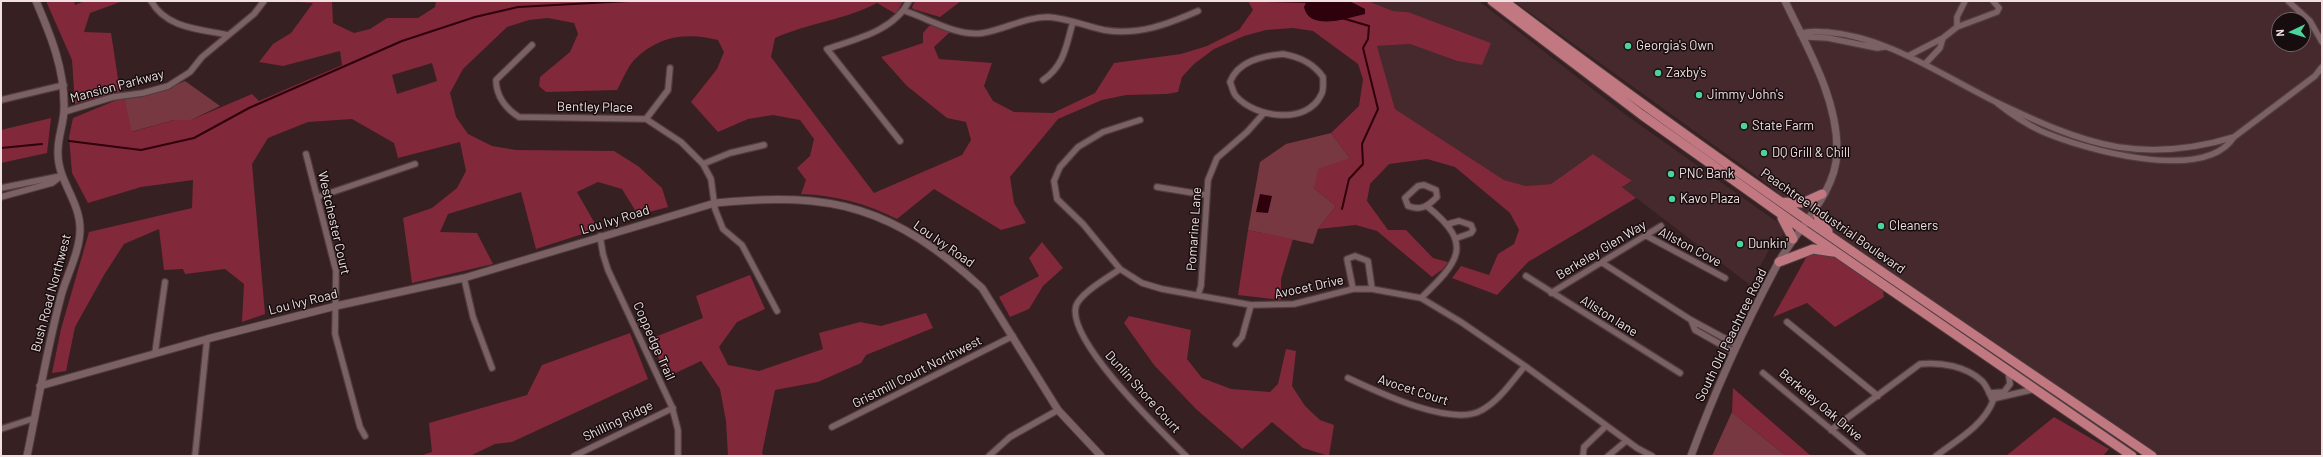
<!DOCTYPE html>
<html>
<head>
<meta charset="utf-8">
<style>
  body { margin:0 }
  #map { position:relative; width:2323px; height:457px; overflow:hidden; background:#362022; font-family:Barlow,sans-serif }
  canvas { display:block }
  .frame { position:absolute; inset:0; border:2px solid #f0e0e2; pointer-events:none }
  .north { position:absolute; left:2271px; top:12px; width:40px; height:40px; box-sizing:border-box; background:#170d0e; border:1px solid #6e6163; border-radius:50%; rotate:266deg; font-size:11px; font-weight:700; line-height:16px; text-align:center; color:#f0e0e2 }
  .north::after { content:''; display:block; margin:auto; width:14px; height:18px; background:#4cd39a; clip-path:polygon(50% 0,100% 100%,50% 72%,0 100%) }
</style>
</head>
<body>
<div id="map">
<canvas width="2323" height="457"></canvas>
<div class="frame"></div>
<div class="north">N</div>
</div>
<script>
const g = document.querySelector('canvas').getContext('2d');
g.lineJoin = 'round';
function fill(path, color) {
  g.fillStyle = color;
  g.fill(path, 'evenodd');
}
function stroke(path, color, width, dash) {
  g.strokeStyle = color;
  g.lineWidth = width;
  g.lineCap = dash ? 'butt' : 'round';
  g.setLineDash(dash || []);
  g.stroke(path);
}
function drawText(font, color, halo, rows, align = 'center') {
  g.font = font + ' Barlow,sans-serif';
  g.lineWidth = 3;
  g.setLineDash([]);
  g.textBaseline = 'middle';
  g.strokeStyle = halo;
  g.fillStyle = color;
  for (const [text, x, y, turn = 0] of rows) {
    g.save();
    g.translate(x, y);
    g.rotate((+turn || 0) * Math.PI / 180);
    g.textAlign = isNaN(turn) ? turn : align;
    if (halo) g.strokeText(text, 0, 0);
    g.fillText(text, 0, 0);
    g.restore();
  }
}
const built = new Path2D(`
  M1368 1H1479L1626 115 1780 224 1784 232 1783 235 1769 250 1750 285 1622 187 1632 182 1593 154 1551 184 1526 186 1504 180 1395 109 1377 46 1410 44 1457 61 1491 43 1408 12 1393 11Z
  M1514 1H2322V456H2145L1798 221 1777 192 1758 177ZM2279 20H2303V44H2279Z`);
const green = new Path2D(`
  M185 81 220 106 191 120H174L131 132 124 97C147 96 164 90 185 81Z
  M1331 133 1350 158 1314 188 1336 206 1318 229 1313 244 1248 230 1260 162 1286 144Z
  M1732 412 1786 456H1712Z`);
const forest = new Path2D(`
  M46 1H74L75 5 85 1H123L90 13 84 32 111 33 120 92 75 104 72 60Z
  M284 1H332L333 23 354 33 370 29 387 18H418L435 7 436 1H903L896 14 877 3C845 20 808 23 775 38L771 57 874 193 962 155 971 140 966 122 947 118 907 86 881 57 923 43V33L929 26 935 25 951 31 934 47 939 59 992 63 984 86 993 101 1014 112 1053 113 1095 93 1114 63 1181 54 1207 46 1239 30 1253 10 1248 1H1307L1304 7 1365 9 1349 1H1368L1393 11 1408 12 1491 43 1482 65 1457 61 1410 44 1377 46 1395 109 1504 180 1526 186 1551 184 1593 154 1632 181 1622 187 1636 198 1528 262 1497 295 1452 278 1461 266 1489 275 1498 254 1514 244 1519 230 1510 213 1455 167 1427 159 1389 164 1370 184 1367 201 1388 230H1406L1433 258 1448 262 1443 269 1432 277 1377 231 1356 225 1318 229 1336 206 1314 188 1318 169 1350 158 1331 133 1359 106 1363 79 1358 64 1313 31 1293 28 1266 30 1244 36 1214 49 1194 64 1182 77 1178 92 1167 94 1126 95 1102 100 1058 119 1010 177 1014 203 1026 223 1001 230 934 189 897 219C868 204 835 195 801 194L806 180 797 168 810 156 814 139 800 120 773 115 748 119 718 132 691 102 717 69 724 52 718 40C686 32 658 36 634 60 627 68 622 81 617 90L546 92 539 86 540 77 570 52 578 34 574 23 548 18 529 20 507 27 463 69 450 93 456 117 468 134 492 146 516 150 614 151 638 166 662 188 668 207 638 215 622 189 598 182 577 192 598 229 536 249 521 192 448 214 440 232 477 233 493 264 412 283 403 218 432 208 457 188 466 171 460 142 398 158 394 143 352 119 308 122 268 138 252 164 265 314 242 322 244 284 225 269 185 274 183 269 164 270 159 229 124 244 104 275 75 327 66 371 52 373 61 329 89 232 192 208 193 180 141 187 88 203 72 173 69 137 73 118 124 97 132 132 174 120H191L252 94 259 101 342 65 340 51 283 66 259 62 273 44 291 33 313 3ZM432 63 437 81 397 94 392 75Z
  M915 1H961L940 17 913 9 912 7Z
  M51 118 47 153 1 163V130Z
  M1248 230 1293 239 1281 279V300L1238 295Z
  M1042 242 1063 268 1043 286 1029 309 1010 317 999 297 1039 276 1029 258Z
  M1813 254 1832 255 1883 291 1884 297 1835 327 1807 303 1773 317 1807 256Z
  M750 275 765 309 737 322 719 347 728 365 759 371 823 349 819 333 860 322 881 326 926 313 933 328 866 355 861 363 818 382 775 390 762 453 764 456H728L726 421 720 389 701 361 667 377 650 339 703 318 696 296Z
  M1129 316 1191 330 1187 359 1202 378 1231 389 1270 392 1278 384 1286 349 1296 351 1292 386 1305 406 1320 420 1334 425 1329 456 1303 448 1272 422 1242 449 1196 409 1154 365 1124 323Z
  M630 333 648 379 512 442 495 444 470 456H420L432 452 429 423 527 395 542 365Z
  M1733 388 1811 456H1786L1732 412Z
  M2054 417 2109 449 2103 456H2006Z`);
const water = new Path2D(`
  M1307 1H1349L1365 9V14C1348 18 1309 32 1304 7Z
  M1260 194 1272 196 1268 213 1256 212Z`);
const stream = new Path2D(`
  M1265 1 1309 2
  M1342 18 1369 26 1368 39 1363 48 1378 109 1362 144 1363 164 1349 179 1342 209
  M69 141 141 150 194 138 249 108 402 41 475 17 518 7 629 1
  M1 148 42 144`);
const minor = new Path2D(`
  M151 1C167 29 200 29 228 35
  M1965 1 1957 17V27L1997 12 1999 8 1993 1
  M2288 1 2310 21 2322 42
  M905 11C930 19 957 37 983 33 1006 29 1025 17 1048 17 1067 18 1085 26 1104 30 1138 36 1168 24 1198 11
  M1800 34C1809 30 1817 32 1827 32 1888 37 1941 75 1996 102 2034 120 2076 140 2118 147 2158 153 2195 149 2234 137
  M1801 34 1808 37 1828 38 1877 48 1884 47
  M532 45 496 80C496 96 506 109 519 117L646 119 681 142 703 164 711 179 715 209 723 229 742 245 777 311
  M1283 54C1300 57 1313 63 1323 77 1323 82 1324 91 1321 95 1307 125 1255 118 1236 96 1233 93 1232 86 1230 82 1238 61 1262 56 1283 54Z
  M1908 56 1943 38 1957 27
  M1925 64 1940 48 1943 38
  M1043 80C1065 65 1066 45 1073 22
  M1 100 64 85
  M1997 103C2011 114 2024 123 2041 131 2082 149 2204 184 2234 137L2315 76 2322 67
  M64 112 113 97 143 93 168 86 190 72 202 57 254 14 264 1
  M646 119 668 90 670 68
  M1140 120 1103 132 1078 147 1060 167 1054 181 1057 199 1083 224 1120 269 1142 283 1162 289 1251 305 1294 304 1353 289H1372L1421 298 1461 322 1525 366 1637 448 1652 456
  M900 141 827 49C856 39 894 31 909 1
  M306 154 336 271 335 334 360 427 365 436
  M703 164 730 153 764 145
  M1424 185 1436 190 1437 197C1428 206 1421 211 1408 206L1405 198 1418 186Z
  M1157 187 1206 195
  M1 188 61 176
  M1 197 52 183 61 176
  M318 197 415 164
  M1448 224 1459 221 1471 225 1473 230 1471 233 1457 238
  M1645 235 1725 278
  M600 236 603 254 608 270 672 407 678 430V456
  M1601 262 1691 320 1737 345
  M1120 269C1109 277 1080 293 1076 306 1066 340 1162 432 1186 456
  M1526 276 1680 373
  M464 278 473 317 492 368
  M1353 289 1347 259 1355 256 1368 261 1372 289
  M1551 293 1661 226
  M1198 295 1201 286 1208 180 1217 158 1247 132 1264 113
  M1421 298C1458 262 1475 245 1428 207
  M1691 320 1695 330 1734 352
  M1787 322 1878 396
  M1236 344 1242 337 1251 305
  M155 353 165 282
  M1763 373 1863 456
  M1348 378C1378 392 1452 428 1482 410 1500 400 1512 381 1525 366
  M1989 393 2004 392 2010 384 2008 370
  M1992 399 2035 389
  M832 427 1013 336
  M1 429 35 418
  M1831 430 1920 364C1941 362 1966 366 1982 381 1987 386 1990 395 1993 401 1983 426 1957 440 1936 456
  M195 456 207 339
  M574 456 673 408
  M989 456 1010 437 1058 410
  M1583 456 1584 447 1606 426
  M1608 456 1626 441`);
const tertiary = new Path2D(`
  M40 386 207 339 336 306 464 278 715 203C834 191 893 207 982 288L1058 410 1101 456
  M27 456C38 403 47 348 61 296 67 274 80 252 80 229 80 201 58 181 58 154 57 138 64 124 64 109 65 70 51 36 36 1
  M1691 456C1715 390 1744 327 1777 265 1796 229 1836 195 1837 152 1838 99 1807 47 1785 1`);
const trunk = new Path2D(`
  M1492 1 1642 115 1801 228 2132 456
  M1504 1C1714 161 1934 307 2152 456
  M1782 202 1802 203 1822 194
  M1815 207 1820 222 1828 231
  M1782 218 1793 239
  M1779 262 1813 249 1833 252`);
const markers = [
  [1628,46,4,"#4cd39a"],
  [1658,73,4,"#4cd39a"],
  [1699,95,4,"#4cd39a"],
  [1744,126,4,"#4cd39a"],
  [1764,153,4,"#4cd39a"],
  [1671,174,4,"#4cd39a"],
  [1672,199,4,"#4cd39a"],
  [1881,226,4,"#4cd39a"],
  [1740,244,4,"#4cd39a"]
];
const poiNames = [
  ["Georgia's Own",1636,46],
  ["Zaxby's",1666,73],
  ["Jimmy John's",1707,95],
  ["State Farm",1752,126],
  ["DQ Grill & Chill",1772,153],
  ["PNC Bank",1679,174],
  ["Kavo Plaza",1680,199],
  ["Cleaners",1889,226],
  ["Dunkin'",1748,244]
];
const streetNames = [
  ["Mansion Parkway",117,86,-15],
  ["Bentley Place",595,107,1],
  ["Lou Ivy Road",615,220,-17],
  ["Peachtree Industrial Boulevard",1833,221,35],
  ["Westchester Court",334,223,77],
  ["Pomarine Lane",1194,229,-86],
  ["Lou Ivy Road",944,244,35],
  ["Allston Cove",1690,247,28],
  ["Berkeley Glen Way",1601,250,-31],
  ["Avocet Drive",1309,287,-12],
  ["Bush Road Northwest",51,293,-75],
  ["Lou Ivy Road",303,302,-14],
  ["Allston lane",1609,316,32],
  ["South Old Peachtree Road",1731,335,-64],
  ["Coppedge Trail",654,341,66],
  ["Gristmill Court Northwest",917,372,-27],
  ["Avocet Court",1413,390,18],
  ["Dunlin Shore Court",1143,392,48],
  ["Berkeley Oak Drive",1821,405,40],
  ["Shilling Ridge",618,421,-26]
];
fill(built, '#45292d');
fill(green, '#783842');
fill(forest, '#82283b');
fill(water, '#2e010c');
stroke(stream, '#2e010c', 2);
stroke(minor, '#4f3d3f', 8);
stroke(tertiary, '#4f3d3f', 9);
stroke(trunk, '#4f3d3f', 11);
stroke(minor, '#7c6164', 5.5);
stroke(tertiary, '#7c6164', 7);
stroke(trunk, '#c27881', 9);
for (const [x, y, r, color] of markers) {
  const dot = new Path2D();
  dot.arc(x, y, r, 0, 2 * Math.PI);
  g.fillStyle = color;
  g.fill(dot);
  stroke(dot, '#170d0e', 1.5);
}
drawText('13px', '#f0e0e2', '#170d0e', poiNames, 'left');
drawText('13px', '#f0e0e2', '#170d0e', streetNames);
</script>
</body>
</html>
